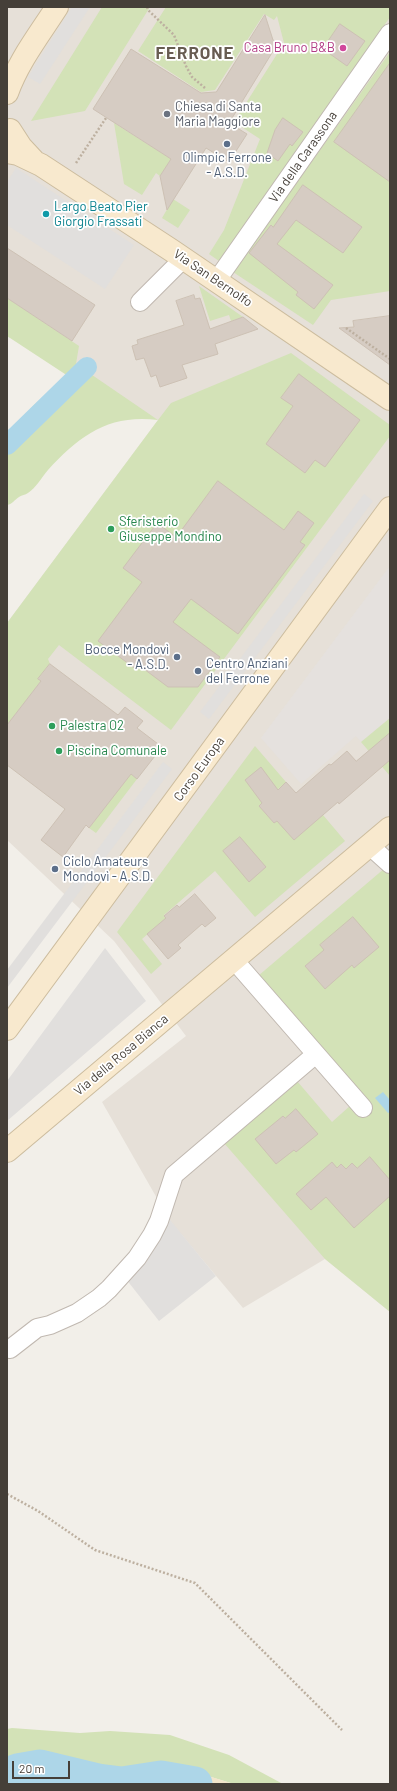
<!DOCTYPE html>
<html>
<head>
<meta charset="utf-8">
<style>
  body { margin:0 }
  #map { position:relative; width:397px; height:1791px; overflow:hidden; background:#f2efe9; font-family:Barlow,sans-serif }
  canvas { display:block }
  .frame { position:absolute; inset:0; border:8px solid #453f38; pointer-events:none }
  .scale { position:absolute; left:12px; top:1761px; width:58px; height:18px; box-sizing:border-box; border:2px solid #453f38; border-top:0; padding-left:5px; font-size:12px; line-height:14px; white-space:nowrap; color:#453f38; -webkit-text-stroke:3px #fff; paint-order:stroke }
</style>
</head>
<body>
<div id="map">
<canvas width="397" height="1791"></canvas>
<div class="frame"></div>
<div class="scale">20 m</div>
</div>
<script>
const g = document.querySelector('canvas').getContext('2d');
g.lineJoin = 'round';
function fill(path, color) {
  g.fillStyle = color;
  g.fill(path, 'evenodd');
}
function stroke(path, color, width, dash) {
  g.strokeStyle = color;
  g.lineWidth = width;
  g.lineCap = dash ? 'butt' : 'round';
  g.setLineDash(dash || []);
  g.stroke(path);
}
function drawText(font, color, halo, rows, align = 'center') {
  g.font = font + ' Barlow,sans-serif';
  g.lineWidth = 3.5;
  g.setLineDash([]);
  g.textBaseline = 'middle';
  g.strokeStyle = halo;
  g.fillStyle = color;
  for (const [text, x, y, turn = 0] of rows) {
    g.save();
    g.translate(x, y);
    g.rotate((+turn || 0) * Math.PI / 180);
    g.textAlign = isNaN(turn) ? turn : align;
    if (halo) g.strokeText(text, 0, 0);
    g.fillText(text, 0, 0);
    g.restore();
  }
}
const residential = new Path2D(`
  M7 7H390V1312L325 1259 243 1308 170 1221 102 1102 186 1036 114 941 7 840V623L158 420 7 336Z`);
const industrial = new Path2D(`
  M390 566V718L361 742 356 736 301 784 261 738Z`);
const green = new Path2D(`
  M102 7H150L85 111 31 121Z
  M166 7H390V17L219 261 209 254 224 230 260 139 234 122 284 43 277 16 274 20 264 14 215 90 201 92 138 51Z
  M390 52V291L331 300 313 325 233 272Z
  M114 123 171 159 160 176 156 173 142 195 124 184Z
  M173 199 190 210 178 228 162 218Z
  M199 286 243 317 231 321 229 315 210 321Z
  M7 298 79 346 76 364 158 420 171 403 291 353 390 425V436L171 730 59 645 48 659 50 664 38 679 41 681 7 725V623L158 420C109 414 80 435 48 470 42 477 36 488 28 493 25 495 22 495 19 497 14 500 13 504 7 505V435L34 405 68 376 7 336Z
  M390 718V776L361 742Z
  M255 746 286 782 259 806 274 823 277 821 323 815 345 841 255 917 215 871 164 915 166 918 142 939 162 964 151 974 117 932Z
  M131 774 137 779 96 833 89 828Z
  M385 868 390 873V1312L325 1259 224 1143 297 1081 332 1122 361 1096 258 976Z
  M12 1728 80 1733 110 1731 170 1735 229 1755 283 1784H234L185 1769 127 1775 55 1761 7 1762V1729Z`);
const sand = new Path2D(`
  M55 1761 127 1775 185 1769 234 1784H7V1762Z`);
const parking = new Path2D(`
  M72 7H90L40 84 28 77Z
  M16 168 134 245 105 289 7 225V182Z
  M364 494 373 501 209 719 200 712Z
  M163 762 172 769 7 988V970Z
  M105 948 146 1001 7 1121V1081Z
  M166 1215 216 1276 159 1321 126 1279Z`);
const water = new Path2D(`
  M383 1092 390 1100V1112L388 1113 375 1098Z`);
const canal = new Path2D(`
  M7 445 87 367`);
const river = new Path2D(`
  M7 1781 17 1771 40 1767 98 1781 122 1784 161 1778 195 1784`);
const building = new Path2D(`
  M265 15 273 40 278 43 229 123 247 134 229 162 206 148 167 210 160 176 171 159 93 109 131 49 201 93 216 92Z
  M340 24 365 41 347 66 323 49Z
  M390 63V182L334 142Z
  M283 118 303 132 292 146 290 144 278 161 267 153 275 130Z
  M303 185 362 227 343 253 296 220 277 244 333 285 314 309 296 295 298 292 249 253 271 225 273 227Z
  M7 248 95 305 72 341 7 298Z
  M194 295 195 299 200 298 210 329 243 317 258 329 215 344 218 354 182 365 187 378 160 387 156 375 151 377 144 358 136 360 132 346 138 344 137 340 184 325 176 301Z
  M390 316V365L339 328 354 327 353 321Z
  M299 374 360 420 325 467 315 460 305 473 266 444 293 406 281 398Z
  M218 481 284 530 298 511 314 523 300 542 305 545 238 634 191 599 173 622 220 657 198 687H168L140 666 137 670 98 641 142 582 123 568 157 523 176 537Z
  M50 664 118 715 125 707 143 721 137 728 162 747 137 779 131 774 89 828 86 825 63 857 41 840 65 809 7 765V725L41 681 38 679Z
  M390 733V760L339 804 338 802 294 840 277 821 274 823 259 806 262 803 245 780 261 767 278 790 286 782 296 793 329 764 331 765 347 751 356 761Z
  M240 837 266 867 249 882 223 851Z
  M195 894 216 918 205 927 202 924 178 945 181 948 168 959 147 934 166 918 164 916 177 905 179 907Z
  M353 917 379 947 354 968 352 965 325 989 305 966 324 950 320 945Z
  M296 1109 318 1134 296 1152 294 1150 276 1164 255 1139 283 1116 285 1118Z
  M370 1157 390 1180V1196L354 1228 326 1197 311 1210 296 1194 332 1162 337 1168 341 1164 346 1169 352 1163 357 1168Z`);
const path = new Path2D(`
  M147 7 148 10 174 35 186 66 192 77 205 88
  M76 163 106 118
  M346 328 390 359
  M158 751 162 755
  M7 1494 38 1511 95 1550 195 1583 342 1730`);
const street = new Path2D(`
  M217 280 390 33
  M140 302 184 258
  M370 846 390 864
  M234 960 363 1108
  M10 1349 37 1328 50 1325 77 1313 99 1298 109 1289 137 1258 152 1235 159 1221 174 1175 316 1054`);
const secondary = new Path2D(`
  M7 93C18 62 39 35 57 7
  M10 130 21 147 34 161
  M7 152 18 154 41 165 171 250 390 399
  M7 1029 390 508
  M7 1151 390 828`);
const markers = [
  [343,48,4,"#d1479c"],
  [167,114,4,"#6b7280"],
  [227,144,4,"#5c6f8a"],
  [46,214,4,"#0f9aa8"],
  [111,529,4,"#2e9e5b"],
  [177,657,4,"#5c6f8a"],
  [198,671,4,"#5c6f8a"],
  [52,726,4,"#2e9e5b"],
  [59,751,4,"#2e9e5b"],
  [55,869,4,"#5c6f8a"]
];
const hotelNames = [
  ["Casa Bruno B&B",335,48]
];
const worshipNames = [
  ["Chiesa di Santa",175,107],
  ["Maria Maggiore",175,122]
];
const streetNames = [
  ["Via della Carassona",303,157,-55],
  ["Via San Bernolfo",213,278,34],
  ["Corso Europa",199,769,-54],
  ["Via della Rosa Bianca",121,1055,-40]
];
const serviceNames = [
  ["Olimpic Ferrone",227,158,"center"],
  ["- A.S.D.",227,173,"center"],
  ["Bocce Mondovì",169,650,"right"],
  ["- A.S.D.",169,665,"right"],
  ["Centro Anziani",206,664],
  ["del Ferrone",206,679],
  ["Ciclo Amateurs",63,862],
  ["Mondovì - A.S.D.",63,877]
];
const cultureNames = [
  ["Largo Beato Pier",54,207],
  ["Giorgio Frassati",54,222]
];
const leisureNames = [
  ["Sferisterio",119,522],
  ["Giuseppe Mondino",119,537],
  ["Palestra O2",60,726],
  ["Piscina Comunale",67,751]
];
const districtNames = [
  ["FERRONE",195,53]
];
fill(residential, '#e6e0d8');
fill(industrial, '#e5e1de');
fill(green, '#d3e2b7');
fill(sand, '#f2e5ca');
fill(parking, '#e1dfdd');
fill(water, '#add6e8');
stroke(canal, '#add6e8', 20);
stroke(river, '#add6e8', 35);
fill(building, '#d6ccc3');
stroke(building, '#cdc1b4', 1);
stroke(street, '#c0b8b0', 20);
stroke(secondary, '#ccbc9e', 24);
stroke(path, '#bdb0a0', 2.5, [2, 2]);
stroke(street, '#fff', 18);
stroke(secondary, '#f8e9ce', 22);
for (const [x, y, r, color] of markers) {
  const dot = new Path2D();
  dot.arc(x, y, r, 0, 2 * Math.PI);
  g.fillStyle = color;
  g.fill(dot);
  stroke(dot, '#fff', 1.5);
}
drawText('13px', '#b23c85', '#fff', hotelNames, 'right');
drawText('13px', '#5b616d', '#fff', worshipNames, 'left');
drawText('13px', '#453f38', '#fff', streetNames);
drawText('13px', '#4e5e75', '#fff', serviceNames, 'left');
drawText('13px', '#0d838f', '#fff', cultureNames, 'left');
drawText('13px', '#27864d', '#fff', leisureNames, 'left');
g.letterSpacing = '1px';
drawText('bold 17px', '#675c51', '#fff', districtNames);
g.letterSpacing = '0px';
</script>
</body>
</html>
